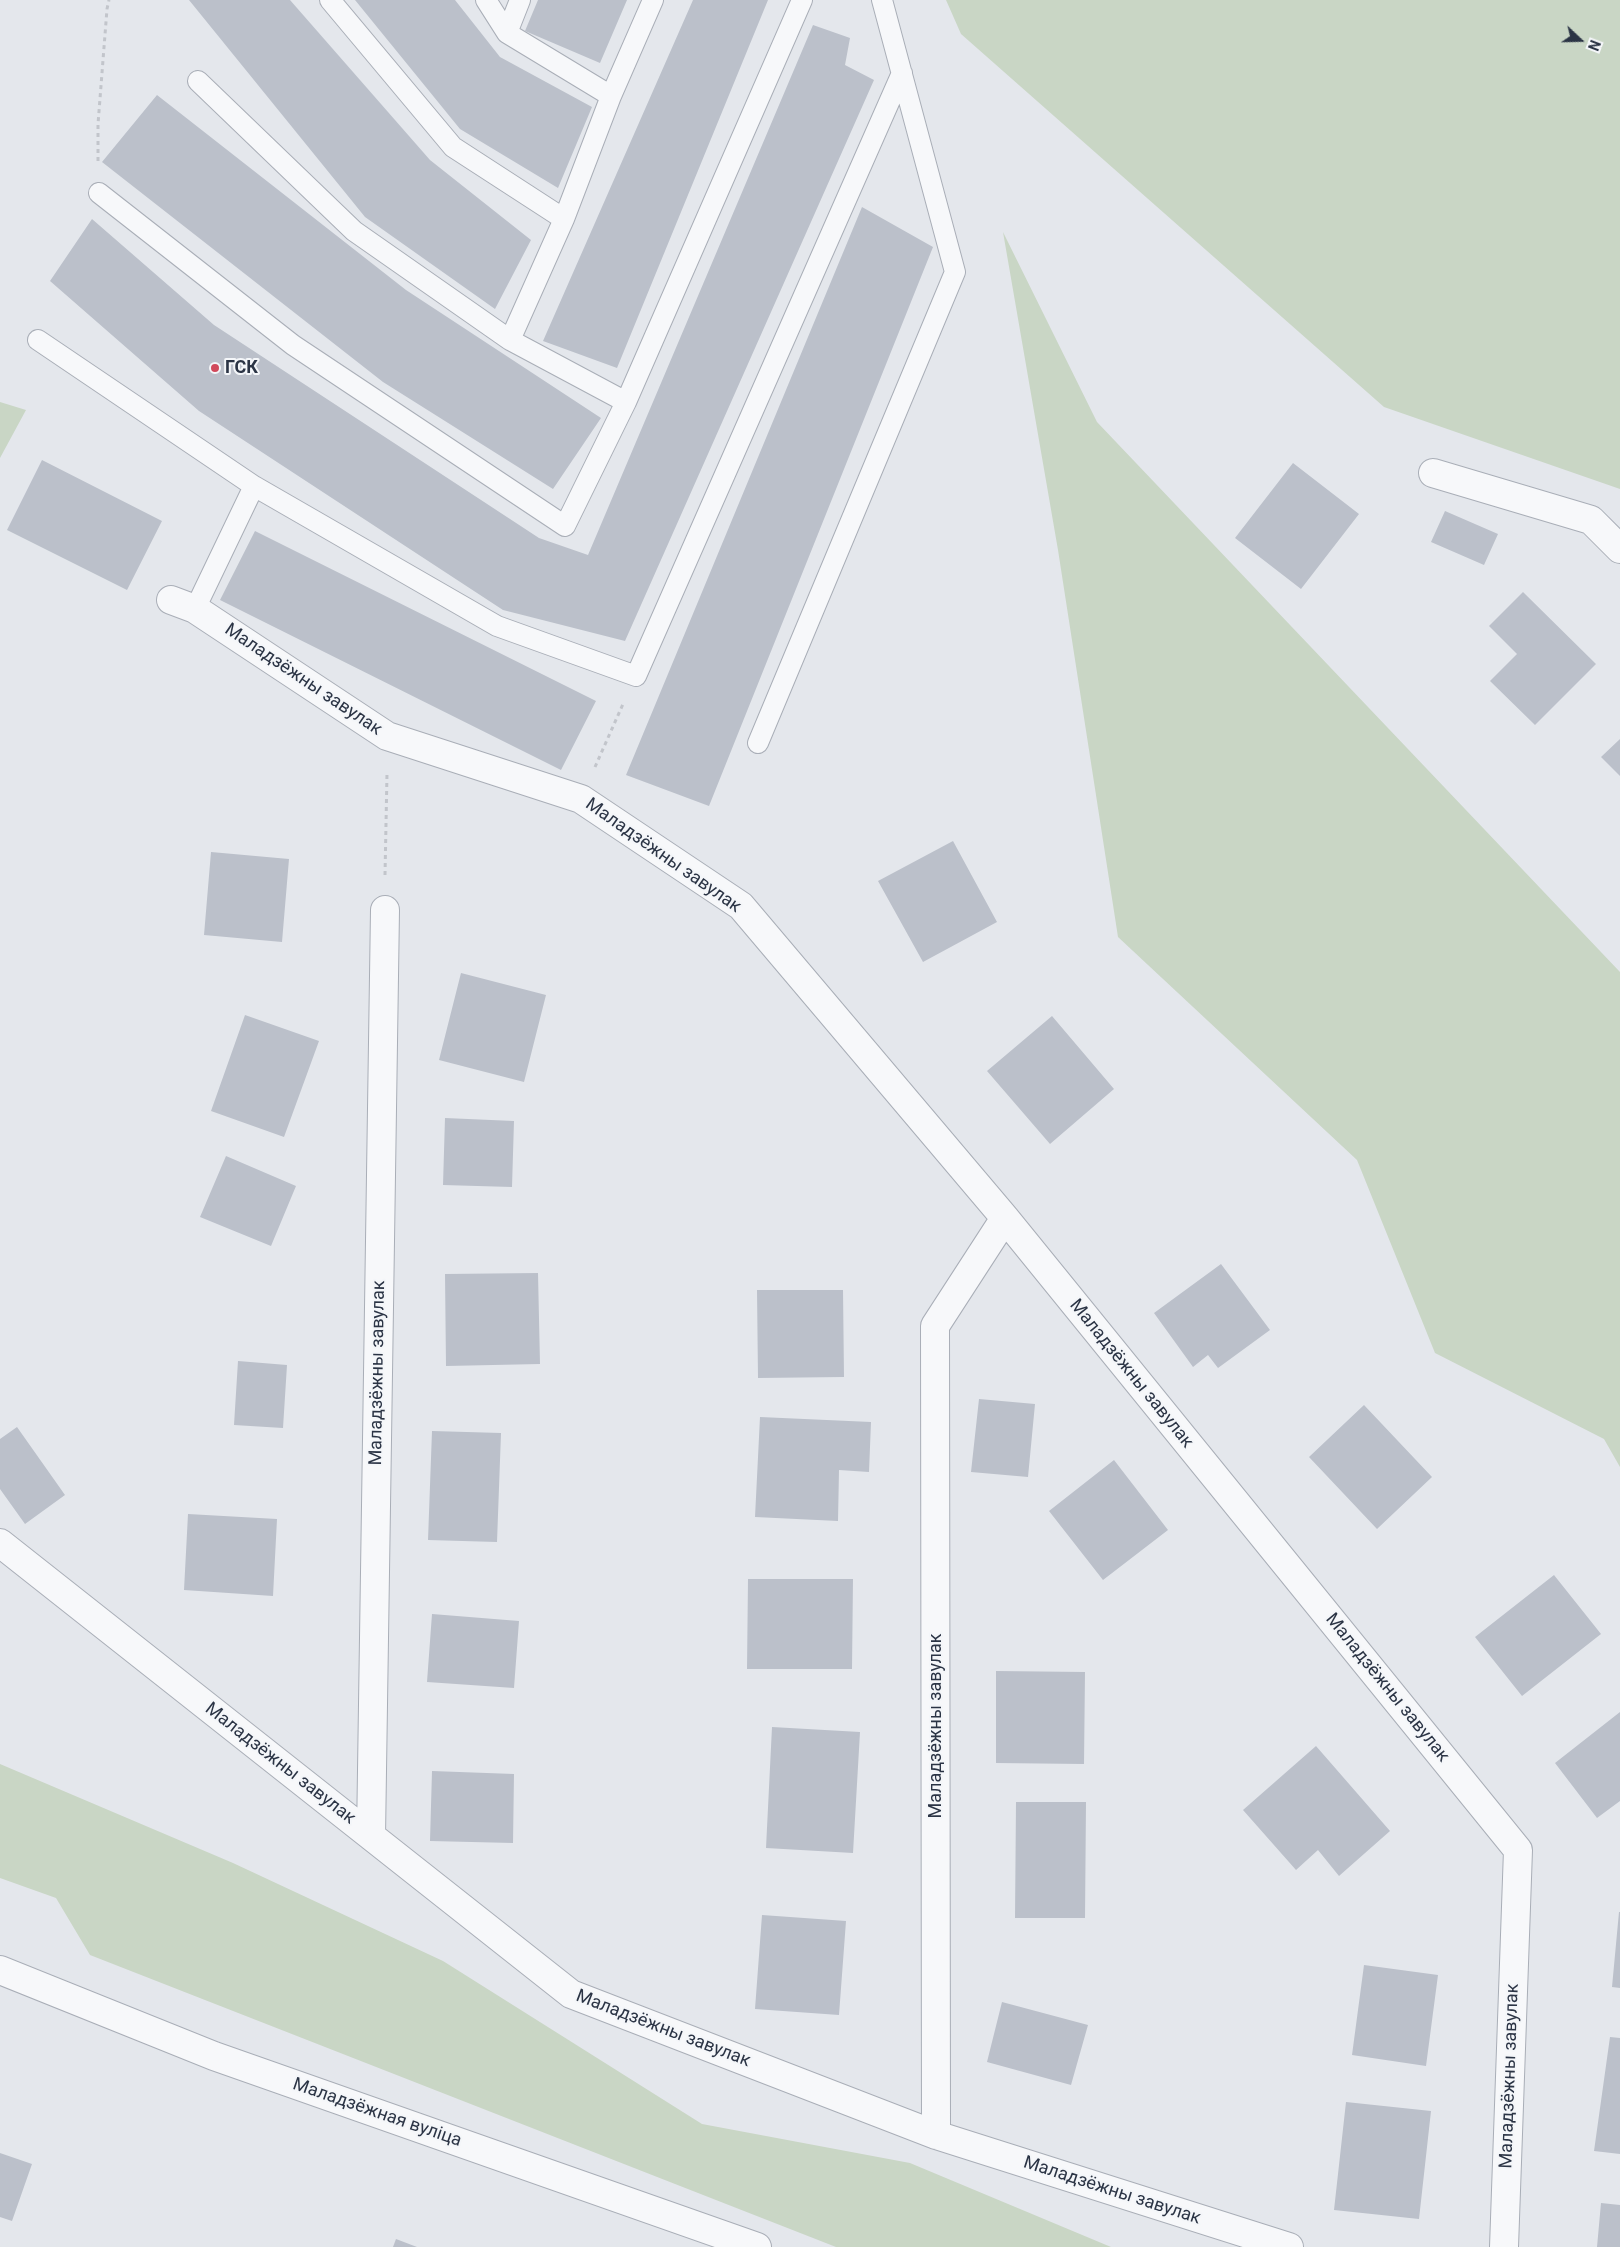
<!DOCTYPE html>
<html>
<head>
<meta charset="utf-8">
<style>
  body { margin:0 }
  #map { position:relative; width:1620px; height:2247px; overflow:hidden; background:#e4e7ec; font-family:Roboto,sans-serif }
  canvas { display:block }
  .north { position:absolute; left:1555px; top:15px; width:50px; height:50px; -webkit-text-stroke:4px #f4f6f9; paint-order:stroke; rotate:111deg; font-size:14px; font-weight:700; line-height:20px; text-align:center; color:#2b3445 }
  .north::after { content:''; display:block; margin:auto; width:18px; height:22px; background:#2b3445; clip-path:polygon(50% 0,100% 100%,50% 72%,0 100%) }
</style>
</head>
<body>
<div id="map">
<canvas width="1620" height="2247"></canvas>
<div class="north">N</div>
</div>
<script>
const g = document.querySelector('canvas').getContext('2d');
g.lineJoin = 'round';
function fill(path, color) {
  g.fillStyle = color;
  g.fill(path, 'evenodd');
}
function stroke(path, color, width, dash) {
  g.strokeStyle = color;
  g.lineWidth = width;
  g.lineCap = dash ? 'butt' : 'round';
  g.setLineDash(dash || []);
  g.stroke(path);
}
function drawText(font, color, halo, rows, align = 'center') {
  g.font = font + ' Roboto,sans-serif';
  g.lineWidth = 4;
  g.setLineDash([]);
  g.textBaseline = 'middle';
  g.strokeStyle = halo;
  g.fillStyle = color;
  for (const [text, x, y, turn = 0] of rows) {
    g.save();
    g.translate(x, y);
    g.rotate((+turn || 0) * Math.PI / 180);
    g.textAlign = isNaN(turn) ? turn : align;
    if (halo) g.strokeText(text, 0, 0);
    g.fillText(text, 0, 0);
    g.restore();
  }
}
const green = new Path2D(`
  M946 0H1620V489L1384 407 961 34Z
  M1003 232 1097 422 1620 972V1467L1604 1439 1435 1353 1357 1160 1118 937 1058 550Z
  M0 402 26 410 0 458Z
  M0 1764 233 1863 443 1961 702 2124 910 2163 1111 2247H836L90 1955 56 1898 0 1878Z`);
const building = new Path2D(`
  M189 0H290L430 160 531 240 495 309 365 217Z
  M355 0H455L500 57 592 107 558 188 460 129Z
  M538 0H627L600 63 525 31Z
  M693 0H768L617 368 543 341Z
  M813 25 850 38 845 65 874 80 625 641 503 610 199 411 50 281 92 219 214 325 539 538 588 555Z
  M157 95 406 290 601 418 553 489 383 382 102 162Z
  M862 207 933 247 709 806 626 775Z
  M42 460 162 521 127 590 7 530Z
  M1293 463 1359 514 1301 589 1235 538Z
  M1445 511 1498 534 1484 565 1431 542Z
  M255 531 596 701 561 770 220 600Z
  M1523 592 1596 664 1535 725 1490 681 1517 654 1489 626Z
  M1620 739V776L1601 757Z
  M953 841 997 922 923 962 878 881Z
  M211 852 289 859 282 942 204 935Z
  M461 973 546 995 524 1082 439 1060Z
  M245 1015 319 1041 284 1137 211 1111Z
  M1052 1016 1114 1089 1050 1144 987 1071Z
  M445 1118 514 1121 512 1187 443 1185Z
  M226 1156 296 1186 271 1246 200 1217Z
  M1221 1264 1270 1330 1218 1368 1208 1355 1193 1367 1154 1313Z
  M538 1273 540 1364 446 1366 445 1274Z
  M757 1290H843L844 1377 758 1378Z
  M238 1361 287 1365 283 1428 234 1425Z
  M979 1399 1035 1404 1028 1477 971 1472Z
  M1364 1405 1432 1477 1377 1529 1309 1457Z
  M760 1417 871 1422 869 1472 839 1470 838 1521 755 1517Z
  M17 1427 65 1495 25 1524 0 1489V1439Z
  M432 1431 501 1433 497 1542 428 1540Z
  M1114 1460 1168 1530 1103 1580 1049 1511Z
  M188 1514 277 1519 273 1596 184 1590Z
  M1554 1575 1601 1634 1522 1696 1475 1637Z
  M748 1579H853L852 1669H747Z
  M432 1614 519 1621 514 1688 427 1682Z
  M996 1671 1085 1672 1084 1764 996 1763Z
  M1620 1712V1801L1597 1818 1555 1763Z
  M772 1727 860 1732 853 1853 766 1848Z
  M1316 1746 1390 1831 1339 1876 1318 1850 1296 1870 1243 1810Z
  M432 1771 514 1774 513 1843 430 1841Z
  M1016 1802H1086L1085 1918H1015Z
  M1619 1912H1620V1988L1612 1987Z
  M762 1915 846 1921 839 2015 755 2009Z
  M1364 1965 1438 1975 1426 2066 1352 2055Z
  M1002 2002 1088 2025 1071 2085 987 2062Z
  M1610 2037 1620 2038V2154L1594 2151Z
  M1346 2102 1431 2111 1419 2219 1334 2210Z
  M0 2153 32 2164 12 2221 0 2217Z
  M1601 2203 1620 2205V2247H1597Z
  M396 2239 417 2247H393Z`);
const path = new Path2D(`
  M98 161V124L107 9 109 0
  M595 767 623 704
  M385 875 387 773`);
const service = new Path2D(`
  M330 0 453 147 564 219
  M486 0 507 33 611 96
  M507 33 520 0
  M198 81 354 231 510 340 626 402
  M99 193 293 345 565 526 626 402 802 0
  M38 340 254 486
  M510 340 564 219 611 96 653 0
  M195 609 254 486 497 626 636 676 902 73
  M758 743 955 272 882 0`);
const minor = new Path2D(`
  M1433 473 1591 520 1620 549
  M171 600 195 609 387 736 581 799 741 906 1005 1218 1518 1850 1504 2247
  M0 1543 571 1994 936 2135 1289 2247
  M371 1836 385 910
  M0 1970 214 2056 757 2247
  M936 2135 935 1326 1005 1218`);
const markers = [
  [215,368,5,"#d1495b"]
];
const poiNames = [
  ["ГСК",225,368]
];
const streetNames = [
  ["Маладзёжны завулак",303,680,34],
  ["Маладзёжны завулак",663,856,35],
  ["Маладзёжны завулак",378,1373,-89],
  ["Маладзёжны завулак",1131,1374,51],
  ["Маладзёжны завулак",1387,1688,51],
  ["Маладзёжны завулак",936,1726,-90],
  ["Маладзёжны завулак",280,1764,38],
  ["Маладзёжны завулак",663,2029,21],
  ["Маладзёжны завулак",1510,2076,-88],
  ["Маладзёжная вуліца",377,2113,19],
  ["Маладзёжны завулак",1112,2191,18]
];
fill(green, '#c9d6c5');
fill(building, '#bbc0ca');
stroke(service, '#a9aeb7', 22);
stroke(minor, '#a9aeb7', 30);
stroke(path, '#c2c5cb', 3, [4, 4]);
stroke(service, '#f7f8fa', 20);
stroke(minor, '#f7f8fa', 28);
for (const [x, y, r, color] of markers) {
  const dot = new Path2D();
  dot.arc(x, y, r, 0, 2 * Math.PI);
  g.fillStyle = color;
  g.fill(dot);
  stroke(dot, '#f4f6f9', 2);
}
drawText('bold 18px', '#2b3445', '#f4f6f9', poiNames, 'left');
drawText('18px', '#2b3445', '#f4f6f9', streetNames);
</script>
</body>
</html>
